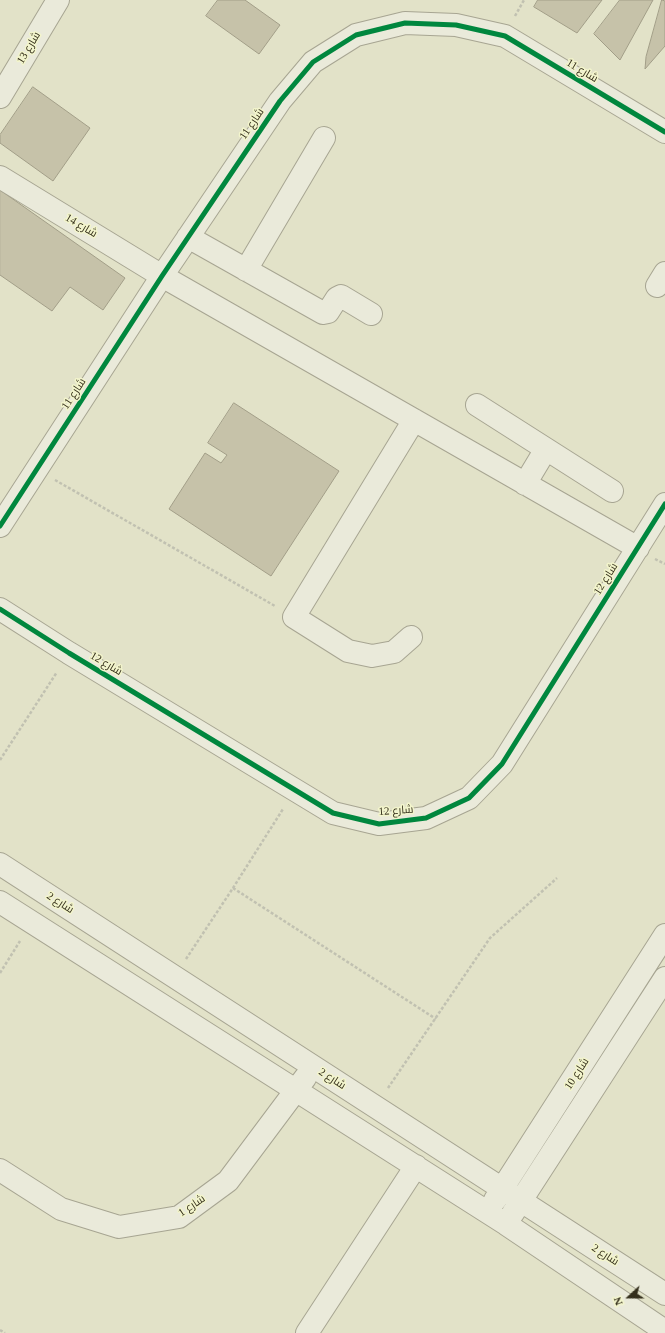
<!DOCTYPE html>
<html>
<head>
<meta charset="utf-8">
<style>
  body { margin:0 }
  #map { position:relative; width:665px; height:1333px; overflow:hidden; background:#e2e2c8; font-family:"Times New Roman",serif }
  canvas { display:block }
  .north { position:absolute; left:609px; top:1277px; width:40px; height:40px; -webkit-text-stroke:3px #f3f5cc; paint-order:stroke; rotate:249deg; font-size:11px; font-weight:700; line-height:16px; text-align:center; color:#342f1b }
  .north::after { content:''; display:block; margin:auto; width:14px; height:18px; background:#342f1b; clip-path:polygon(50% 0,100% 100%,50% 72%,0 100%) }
</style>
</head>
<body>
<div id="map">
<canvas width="665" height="1333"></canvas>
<div class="north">N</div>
</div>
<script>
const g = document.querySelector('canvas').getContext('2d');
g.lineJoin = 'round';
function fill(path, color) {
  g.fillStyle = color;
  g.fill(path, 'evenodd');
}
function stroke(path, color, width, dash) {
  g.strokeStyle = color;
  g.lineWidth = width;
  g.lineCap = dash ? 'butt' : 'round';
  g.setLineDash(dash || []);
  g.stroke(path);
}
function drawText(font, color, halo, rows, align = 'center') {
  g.font = font + ' "Times New Roman",Cairo,serif';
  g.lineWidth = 3;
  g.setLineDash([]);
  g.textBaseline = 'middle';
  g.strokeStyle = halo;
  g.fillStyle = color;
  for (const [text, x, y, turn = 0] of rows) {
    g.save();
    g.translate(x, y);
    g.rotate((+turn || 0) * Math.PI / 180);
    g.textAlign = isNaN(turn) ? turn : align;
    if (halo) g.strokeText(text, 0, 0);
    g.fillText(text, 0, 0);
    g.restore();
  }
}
const building = new Path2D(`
  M218 0H245L280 25 259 54 206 16Z
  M538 0H602L577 33 534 7Z
  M620 0H653L620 60 594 34Z
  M662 0 665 1V46L645 69 646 57Z
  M33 87 90 128 53 181 0 143V135Z
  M0 190 125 278 103 310 70 287 52 311 0 275Z
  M234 403 339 471 271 576 169 509 205 453 221 463 227 455 208 443Z`);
const path = new Path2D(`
  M515 16 524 0
  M55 480 275 606
  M655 559 665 564
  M0 760 57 672
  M233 888 436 1019
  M186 959 233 888 283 809
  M0 973 20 941
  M388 1088 490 938 557 878
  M0 1330 5 1333`);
const minor = new Path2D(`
  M0 97 58 0
  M0 177 162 276 638 548
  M188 237 323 313 328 312 337 298 341 296 371 314
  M246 270 324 138
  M657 286 665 273
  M477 405 612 491
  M525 484 546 449
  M0 526 162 276 280 101 313 62 356 35 405 23 456 25 505 36 665 132
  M0 609 69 653 333 813 379 824 426 818 469 798 502 764 665 504
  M411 637 394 652 372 656 348 651 294 617 414 420
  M0 864 665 1294
  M0 902 506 1224 665 1331
  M0 1170 61 1209 119 1227 179 1217 228 1181 305 1078
  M495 1200 665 935
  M513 1213 665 978
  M307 1333 416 1166`);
const cycleway = new Path2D(`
  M0 526 162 276 280 101 313 62 356 35 405 23 456 25 505 36 665 132
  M0 609 69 653 333 813 379 824 426 818 469 798 502 764 665 504`);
const streetNames = [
  ["شارع 13",29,48,-59],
  ["شارع 11",582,71,31],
  ["شارع 11",252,124,-56],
  ["شارع 14",81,226,31],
  ["شارع 11",74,394,-57],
  ["شارع 12",606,579,-58],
  ["شارع 12",106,664,31],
  ["شارع 12",396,811,-4],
  ["شارع 2",60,903,33],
  ["شارع 10",577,1074,-57],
  ["شارع 2",332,1079,33],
  ["شارع 1",192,1206,-34],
  ["شارع 2",605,1255,33]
];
fill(building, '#c6c2a9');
stroke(building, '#a29e88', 1);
stroke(minor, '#a7a592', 24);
stroke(path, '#c1c1b1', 2.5, [3, 2]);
stroke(minor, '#eaeada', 22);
stroke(cycleway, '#00873e', 5);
drawText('11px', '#342f1b', '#f3f5cc', streetNames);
</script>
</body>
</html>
